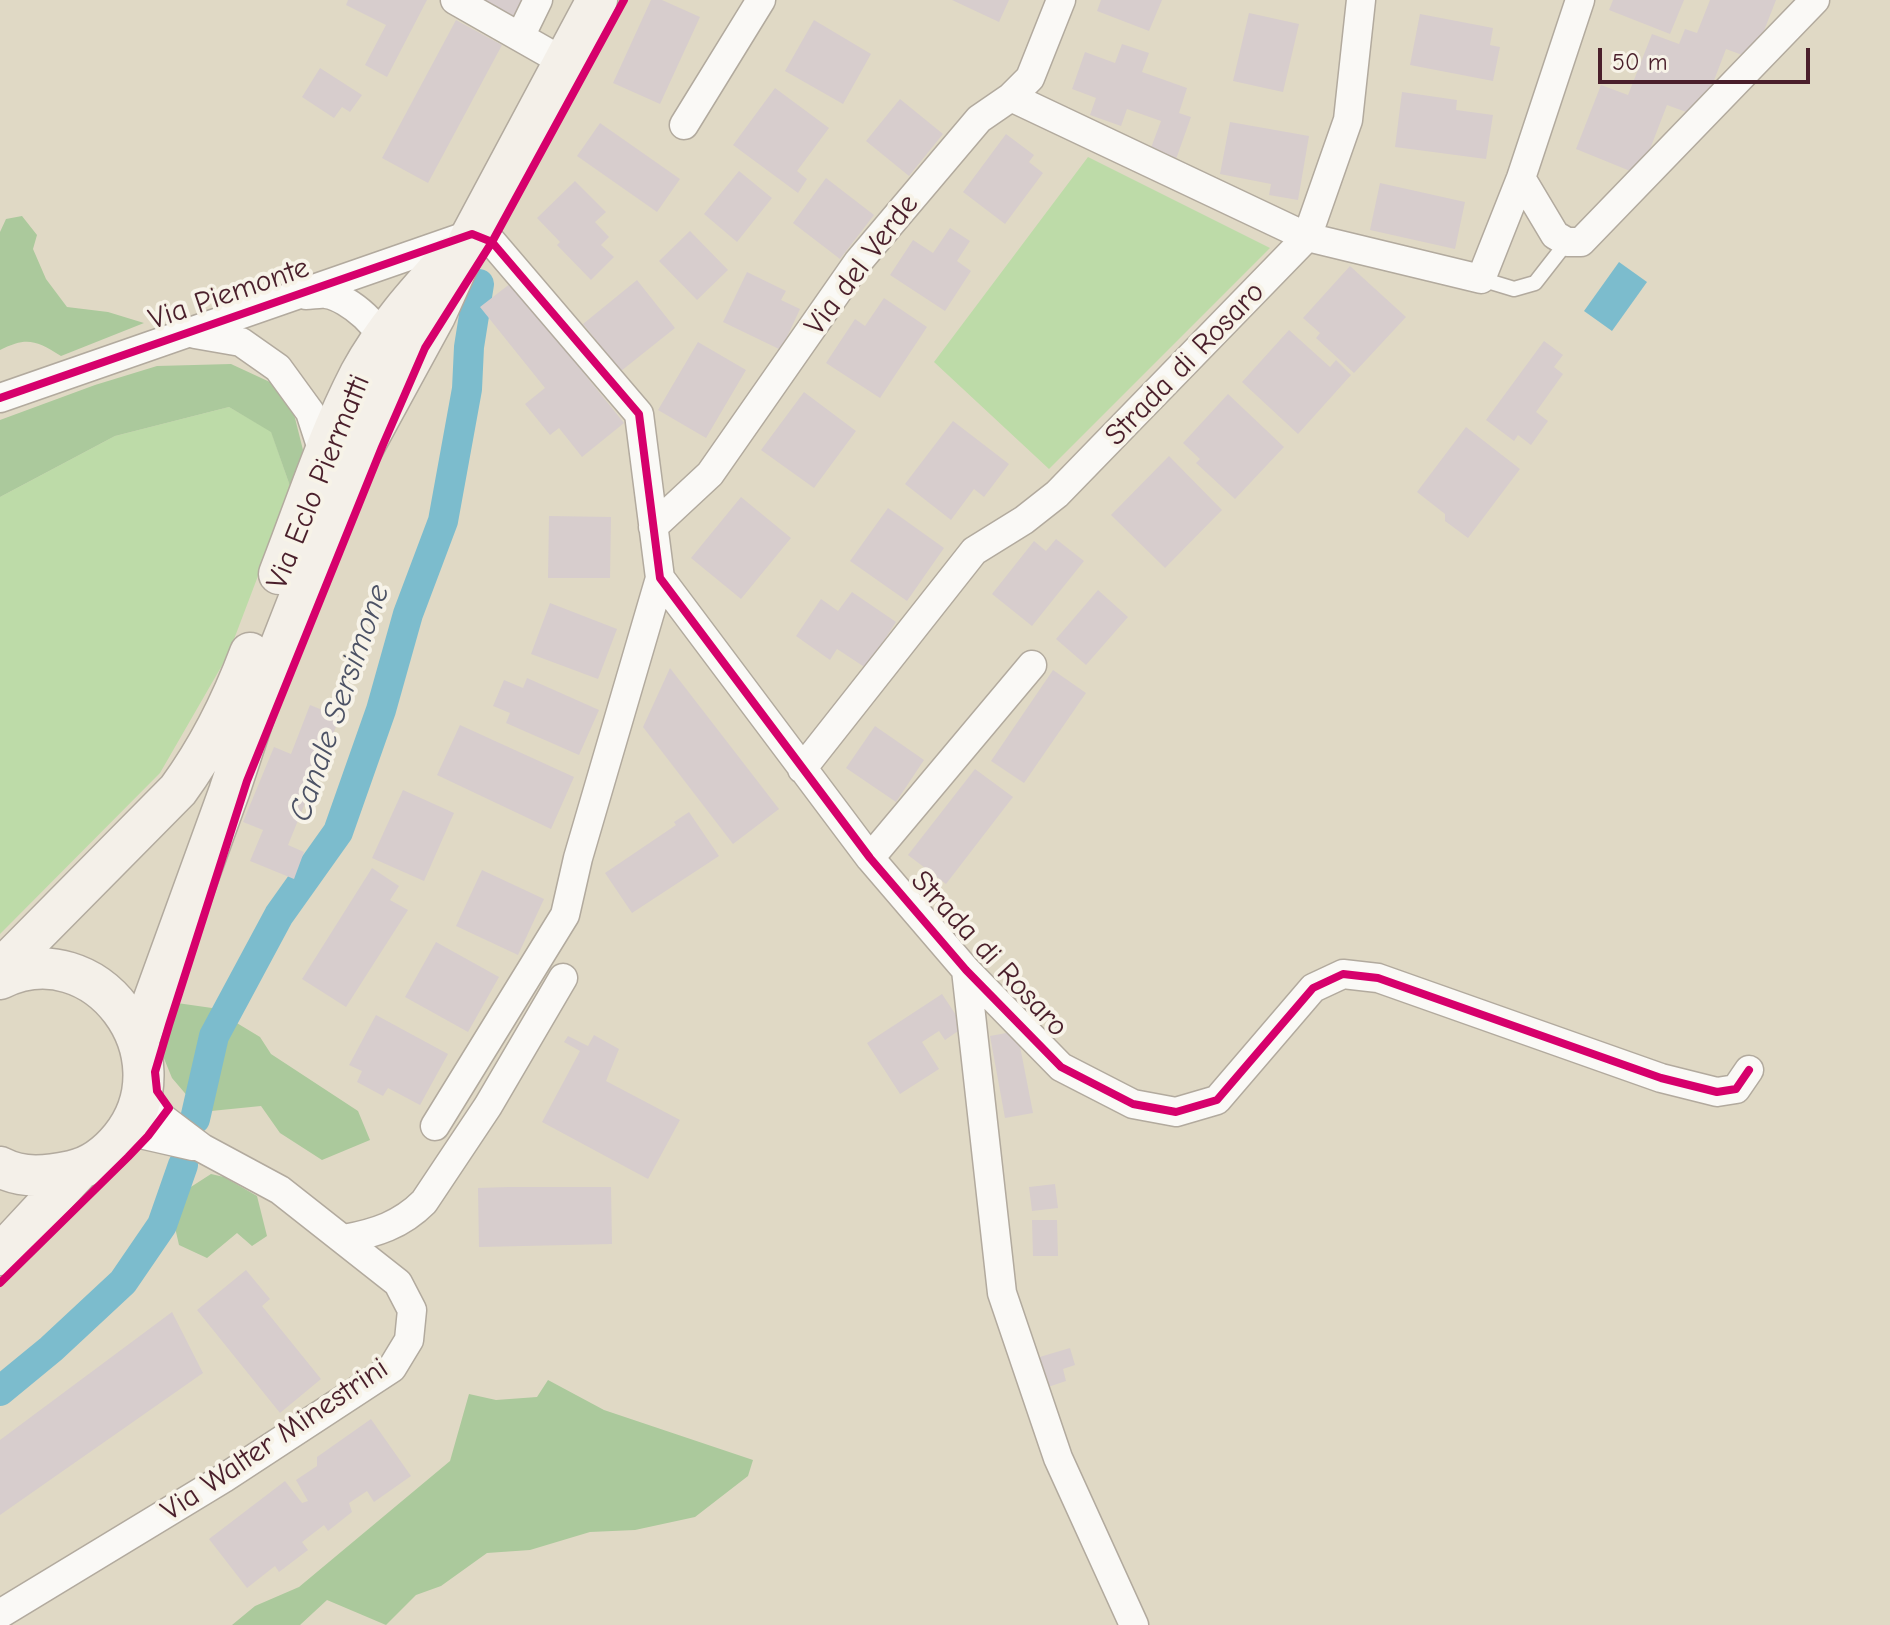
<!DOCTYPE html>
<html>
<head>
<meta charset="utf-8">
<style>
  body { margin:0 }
  #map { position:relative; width:1890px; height:1625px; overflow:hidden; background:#e0d9c5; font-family:"Comic Neue",sans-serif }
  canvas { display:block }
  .scale { position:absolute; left:1598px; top:48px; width:212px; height:36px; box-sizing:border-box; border:4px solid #4a1f2b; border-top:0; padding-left:10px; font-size:24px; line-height:28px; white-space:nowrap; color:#4a1f2b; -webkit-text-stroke:6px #f7f3e8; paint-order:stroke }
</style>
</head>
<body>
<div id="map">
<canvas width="1890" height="1625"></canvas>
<div class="scale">50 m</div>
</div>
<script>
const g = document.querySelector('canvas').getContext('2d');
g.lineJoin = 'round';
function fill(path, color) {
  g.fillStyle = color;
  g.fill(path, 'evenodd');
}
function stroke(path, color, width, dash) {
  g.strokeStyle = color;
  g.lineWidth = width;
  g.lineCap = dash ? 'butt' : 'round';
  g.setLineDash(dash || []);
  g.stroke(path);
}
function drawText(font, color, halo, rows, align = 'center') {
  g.font = font + ' "Comic Neue",sans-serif';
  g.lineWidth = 8;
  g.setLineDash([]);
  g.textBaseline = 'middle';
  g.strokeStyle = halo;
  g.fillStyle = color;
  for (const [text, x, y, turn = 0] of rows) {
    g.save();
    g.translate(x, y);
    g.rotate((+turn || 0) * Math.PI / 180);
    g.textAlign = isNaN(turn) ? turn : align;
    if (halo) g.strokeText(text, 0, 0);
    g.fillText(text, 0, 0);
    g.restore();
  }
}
const green = new Path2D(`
  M1088 157 1270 248 1049 469 934 362Z
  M229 407 271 431 291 489 228 655 160 773 0 934V497L115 436Z`);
const forest = new Path2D(`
  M22 216 37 235 33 249 46 279 67 307 108 312 144 323 61 356C35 340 27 337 0 350V232L6 219Z
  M231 364 272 383 293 410 303 450 291 489 271 432 229 407 115 436 0 497V420L95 385 157 366Z
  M170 1002 212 1008 260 1037 271 1054 358 1111 370 1140 322 1160 280 1133 261 1106 201 1112 172 1078 154 1034Z
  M211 1174 224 1177 257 1196 267 1236 252 1246 237 1233 207 1258 179 1245 169 1201Z
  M548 1380 604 1410 753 1460 748 1476 695 1517 635 1530 590 1532 530 1550 487 1553 441 1586 416 1595 386 1625 327 1600 300 1625H232L255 1606 299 1587 450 1461 469 1394 496 1400 537 1397Z`);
const water = new Path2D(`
  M1619 262 1647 282 1612 331 1584 311Z`);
const canal = new Path2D(`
  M195 1119 214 1036 279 915 338 832 381 710 408 614 443 521 467 389 469 347 479 284
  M0 1391 51 1349 123 1282 162 1225 183 1165`);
const building = new Path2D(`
  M348 0H427L387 77 365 65 386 25 346 5Z
  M465 0H529L515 26Z
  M651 0H662L700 17 660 104 613 83Z
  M952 0H1009L999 22Z
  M1101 0H1162L1149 31 1097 11Z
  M1613 0H1684L1670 34 1609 10Z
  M1710 0H1776L1753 59 1726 49 1700 117 1667 105 1640 175 1576 149 1601 85 1628 95 1652 34 1679 44 1685 29 1697 33Z
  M1249 13 1299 24 1283 92 1233 81Z
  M1420 14 1493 28 1490 45 1500 47 1493 81 1410 65Z
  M456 20 502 45 428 183 382 158Z
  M814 20 871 54 843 104 785 71Z
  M1122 44 1149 53 1142 72 1187 88 1179 113 1191 117 1175 162 1149 153 1161 121 1127 109 1121 126 1090 115 1096 98 1072 89 1085 52 1115 63Z
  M320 68 362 95 350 112 342 107 334 118 302 97Z
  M775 88 829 128 797 171 807 179 798 193 733 145Z
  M1402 92 1457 100 1456 110 1493 115 1486 159 1395 147Z
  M900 99 943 134 909 176 866 141Z
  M1230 122 1309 136 1298 200 1269 195 1271 184 1220 174Z
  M600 123 680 179 657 212 577 156Z
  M1006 134 1034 155 1029 162 1043 173 1005 224 963 192Z
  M739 171 772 198 737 242 704 214Z
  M826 178 874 215 840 259 793 223Z
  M575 181 606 212 595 222 609 237 601 245 614 257 591 280 557 245 560 242 537 218Z
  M1380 183 1465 202 1455 249 1370 230Z
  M950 228 970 241 957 261 971 271 945 311 890 275 913 240 933 253Z
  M690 231 728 270 697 300 659 261Z
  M1350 266 1406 317 1354 373 1316 338 1320 333 1303 318Z
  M747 272 786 291 781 300 800 309 781 350 723 322Z
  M637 280 675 328 621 371 583 324Z
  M511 283 624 423 582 457 559 428 550 435 525 404 545 388 480 307Z
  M884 298 927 327 880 398 826 363 855 319 865 326Z
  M1289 330 1330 367 1336 360 1351 375 1298 434 1242 382Z
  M1544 341 1563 355 1554 367 1563 374 1536 412 1548 421 1531 445 1518 435 1514 441 1486 420Z
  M698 342 746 370 706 438 658 410Z
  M804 392 856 431 814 488 761 450Z
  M1228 394 1284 447 1235 499 1196 463 1200 459 1183 443Z
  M953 421 1009 464 984 497 974 489 951 520 905 484Z
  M1466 427 1520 469 1468 538 1445 521V514L1417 492Z
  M1169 456 1222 510 1165 568 1111 515Z
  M741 497 791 538 741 599 691 558Z
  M888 508 944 548 907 601 850 561Z
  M549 516 611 517 610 578H548Z
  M1056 539 1084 561 1032 626 992 594 1034 541 1046 551Z
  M1098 590 1128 617 1086 665 1056 639Z
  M852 592 896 622 866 668 837 649 830 660 796 636 821 599 838 611Z
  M550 603 617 629 598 679 531 654Z
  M670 668 779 809 733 844 643 727Z
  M1053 670 1086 693 1024 783 991 761Z
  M527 678 599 710 579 755 506 723 510 713 493 706 504 680 523 688Z
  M310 705 340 717 288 845 304 852 294 879 250 861 263 830 243 822 274 747 291 754Z
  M460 725 574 777 551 829 437 775Z
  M875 726 924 760 896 802 846 768Z
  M975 769 1013 797 946 884 908 855Z
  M403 790 454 813 424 881 372 858Z
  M689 812 719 856 632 913 605 873 676 825 674 822Z
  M372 868 399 886 390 900 408 910 346 1007 302 979Z
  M482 870 544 899 518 955 456 926Z
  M436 942 499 977 468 1032 405 997Z
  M942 994 964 1027 945 1040 939 1031 922 1042 939 1069 900 1094 867 1043Z
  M376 1015 448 1054 420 1105 388 1088 383 1096 357 1082 362 1071 349 1065Z
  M1017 1031 1033 1113 1005 1118 990 1036Z
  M594 1035 619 1049 606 1081 680 1120 648 1179 542 1122 580 1051 564 1042 568 1036 588 1046Z
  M1055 1184 1058 1208 1032 1211 1029 1187Z
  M508 1187H611L612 1244 479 1247 478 1188Z
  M1032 1220H1057L1058 1256H1033Z
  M246 1270 270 1299 262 1306 321 1379 280 1413 197 1310Z
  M172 1312 203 1373 0 1515V1440Z
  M1070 1348 1075 1365 1063 1369 1066 1381 1042 1389 1033 1359Z
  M371 1419 411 1476 374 1502 367 1491 349 1503 352 1512 328 1531 324 1525 302 1542 308 1550 279 1572 275 1566 247 1588 209 1539 285 1481 302 1503 308 1501 296 1480 317 1466V1457Z`);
const service = new Path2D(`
  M1481 279 1514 289 1535 283 1567 242`);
const minor = new Path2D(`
  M455 0 520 37
  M538 0 520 37 564 62
  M1011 97 1307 237 1481 279 1521 178 1580 0
  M684 125 761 0
  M1521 178 1555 235 1567 242H1581L1815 0
  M306 295C312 295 320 293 326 294 349 297 386 330 388 354
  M195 334 241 342 278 368 310 412 324 455
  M0 398 472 234 492 242 639 414 660 578 870 858 966 970 1061 1067 1133 1104 1176 1112 1217 1100 1313 988 1343 974 1378 978 1661 1078 1717 1092 1736 1089 1749 1070
  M653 527 710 474 858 262 979 119 1011 97 1030 78 1061 0
  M802 769 974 551 1024 520 1057 494 1307 237 1348 120 1361 0
  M870 858 1032 665
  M966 970 1002 1293 1058 1458 1134 1625
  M435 1126 565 915 578 858 660 578
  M127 1131 193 1146
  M344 1239C376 1233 401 1225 424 1202L488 1106 563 978
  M0 1614 224 1478 392 1368 409 1340 412 1310 398 1283 280 1190 202 1148 161 1117 142 1098`);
const secondary = new Path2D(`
  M279 574C305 507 327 438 360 374 383 331 417 293 450 257
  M0 970 178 790C208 749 232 701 250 653
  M0 979C96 932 187 1056 121 1138 108 1154 91 1167 71 1171 47 1176 23 1179 0 1167
  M139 1040 229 792 260 698 345 481 435 316 472 234 597 0
  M0 1255 79 1170`);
const cycleway = new Path2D(`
  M0 398 472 234 492 242 639 414 660 578 870 858 966 970 1061 1067 1133 1104 1176 1112 1217 1100 1313 988 1343 974 1378 978 1661 1078 1717 1092 1736 1089 1749 1070
  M0 1283 128 1157 148 1136 169 1108 157 1091 155 1072 169 1025 247 781 382 447 425 348 492 242 624 0`);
const streetNames = [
  ["Via del Verde",862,265,-53],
  ["Via Piemonte",229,294,-19],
  ["Strada di Rosaro",1185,364,-46],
  ["Via Eclo Piermatti",319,482,-68],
  ["Strada di Rosaro",989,954,47],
  ["Via Walter Minestrini",275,1440,-34]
];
const waterNames = [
  ["Canale Sersimone",340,703,-71]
];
fill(green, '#bddba8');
fill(forest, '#abc99c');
fill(water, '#7cbccd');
stroke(canal, '#7cbccd', 30);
fill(building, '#d7cdcd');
stroke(service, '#b2aa9e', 17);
stroke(minor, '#b2aa9e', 31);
stroke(secondary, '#b2aa9e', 43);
stroke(service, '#faf9f6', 14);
stroke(minor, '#faf9f6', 28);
stroke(secondary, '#f4f0e9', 40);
stroke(cycleway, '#d6006c', 8);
drawText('30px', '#4a1f2b', '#f7f3e8', streetNames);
drawText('italic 32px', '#4c5265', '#f7f3e8', waterNames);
</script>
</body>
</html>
